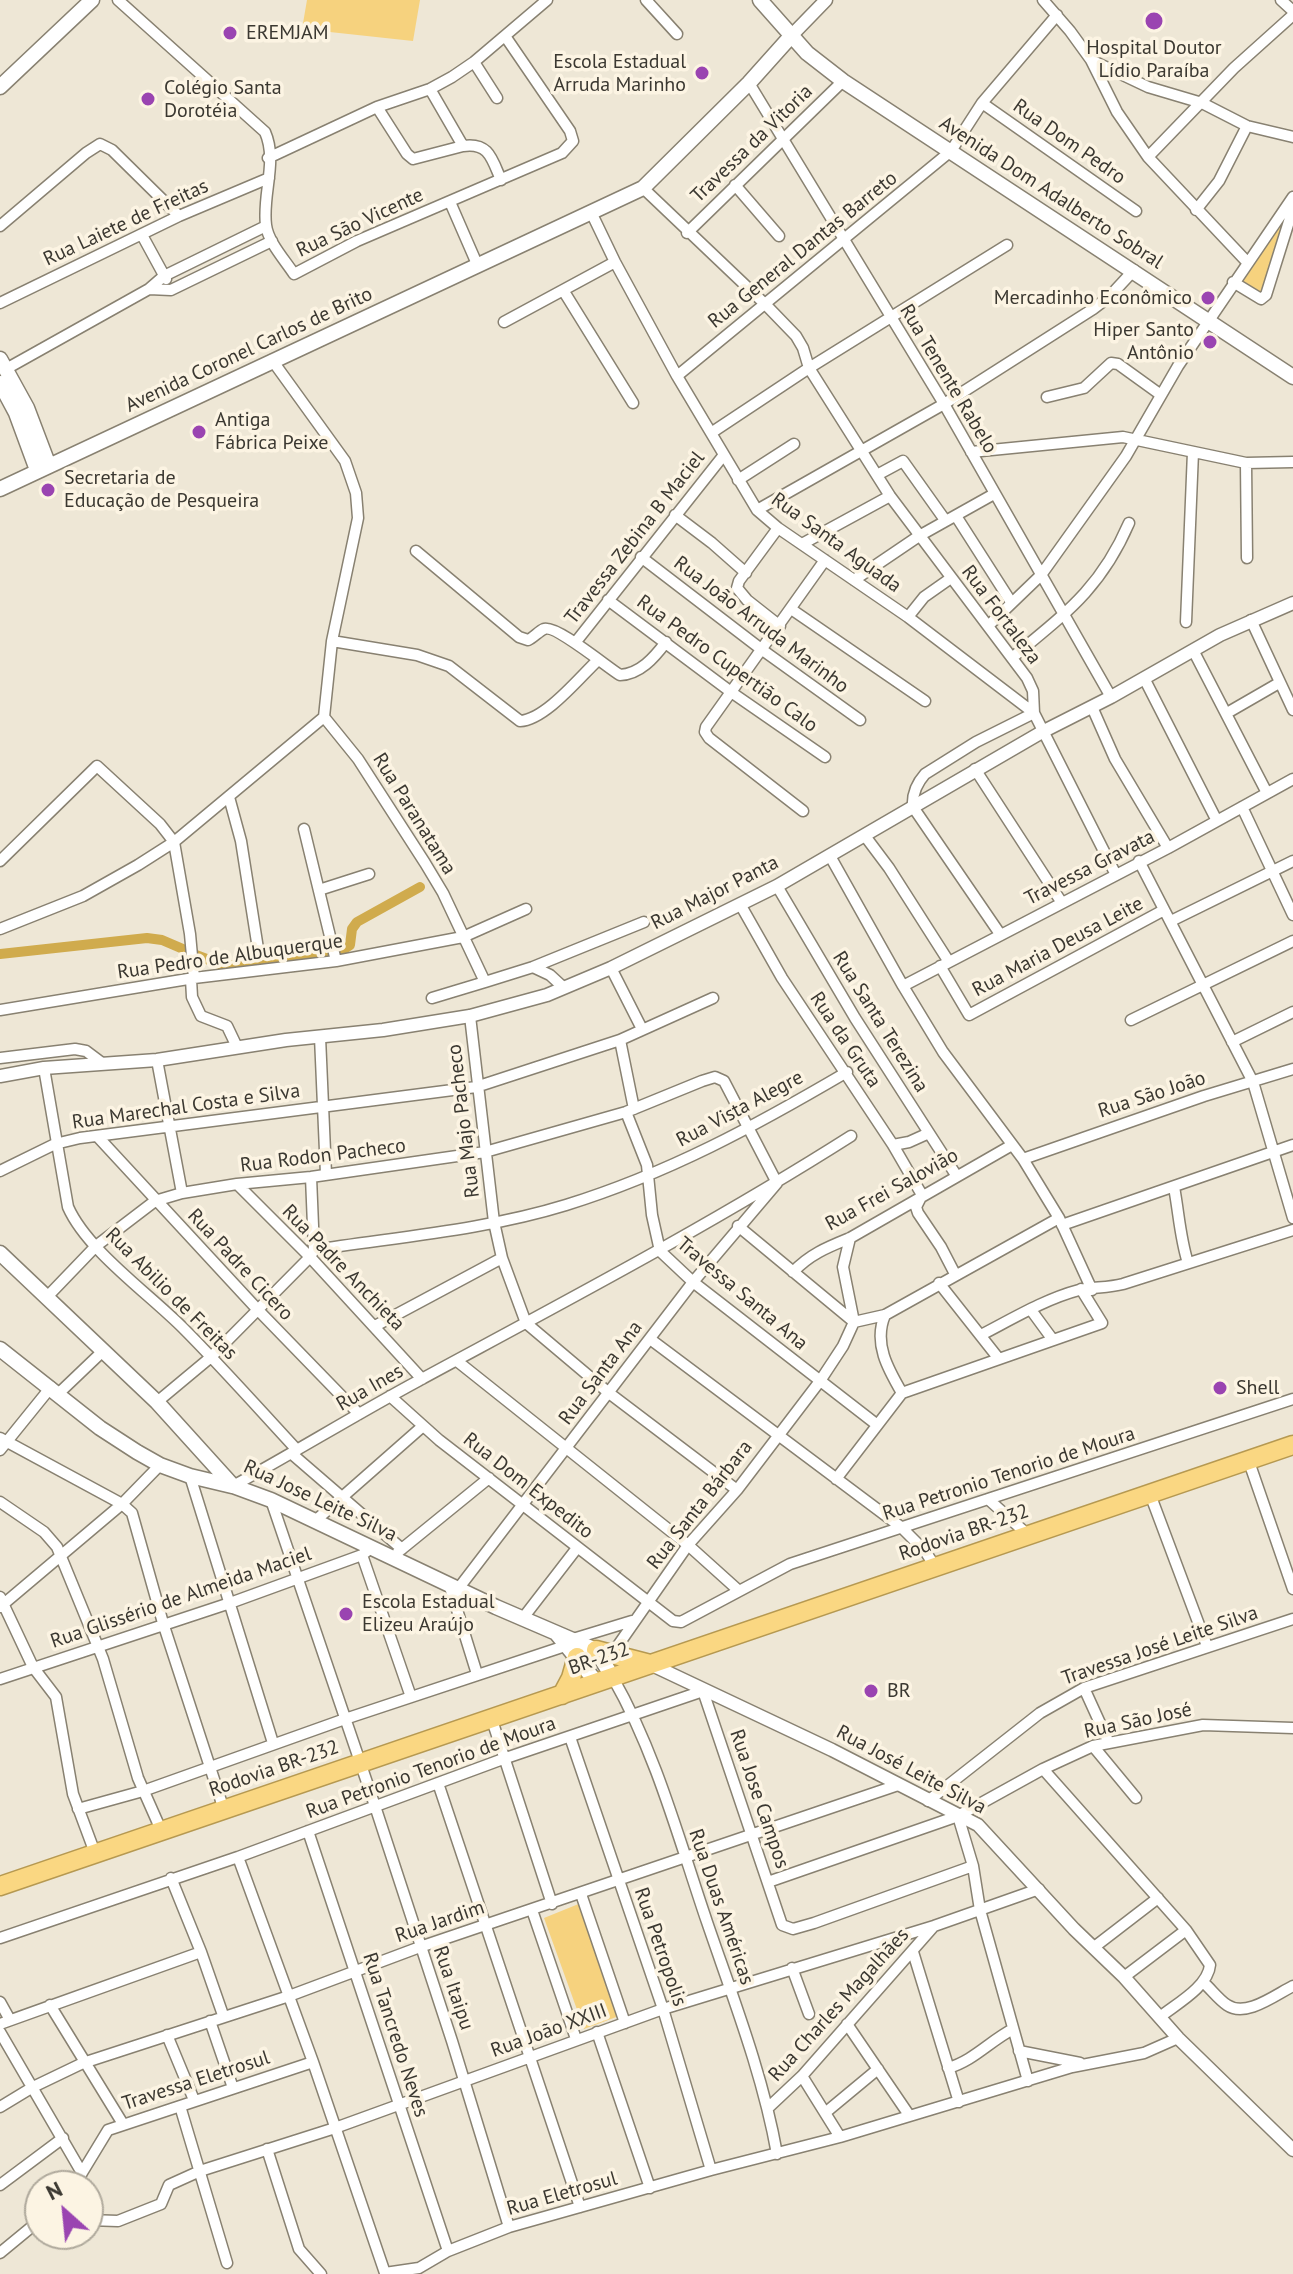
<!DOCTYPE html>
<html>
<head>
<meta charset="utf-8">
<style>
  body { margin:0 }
  #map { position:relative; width:1293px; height:2274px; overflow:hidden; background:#eee7d6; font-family:"PT Sans",sans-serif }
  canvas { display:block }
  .north { position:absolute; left:24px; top:2170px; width:80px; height:80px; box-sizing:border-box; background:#fcf4e3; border:2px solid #afa99c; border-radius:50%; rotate:333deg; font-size:22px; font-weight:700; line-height:32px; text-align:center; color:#3b3831 }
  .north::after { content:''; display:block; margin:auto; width:28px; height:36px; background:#9a44b1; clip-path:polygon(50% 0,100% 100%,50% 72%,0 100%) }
</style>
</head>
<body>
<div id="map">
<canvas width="1293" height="2274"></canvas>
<div class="north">N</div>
</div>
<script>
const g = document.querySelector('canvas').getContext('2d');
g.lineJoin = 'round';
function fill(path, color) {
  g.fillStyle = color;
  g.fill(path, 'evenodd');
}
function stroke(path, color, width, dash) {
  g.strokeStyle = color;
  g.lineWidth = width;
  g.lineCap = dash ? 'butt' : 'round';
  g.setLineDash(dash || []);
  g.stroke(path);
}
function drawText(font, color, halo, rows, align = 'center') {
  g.font = font + ' "PT Sans",sans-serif';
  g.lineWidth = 7;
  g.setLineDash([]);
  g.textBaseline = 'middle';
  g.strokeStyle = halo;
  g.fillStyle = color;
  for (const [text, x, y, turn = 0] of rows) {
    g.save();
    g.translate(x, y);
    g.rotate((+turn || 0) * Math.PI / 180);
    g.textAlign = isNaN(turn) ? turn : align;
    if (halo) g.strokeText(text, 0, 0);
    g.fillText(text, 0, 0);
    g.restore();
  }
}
const green = new Path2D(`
  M307 0H420L413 41 302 29Z
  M1293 197 1261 299 1233 282Z
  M581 1903 619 2016 584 2029 544 1918Z`);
const canal = new Path2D(`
  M0 954 147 938 162 940 190 952
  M196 955 225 966 295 958 344 949 350 945 352 929 357 922 420 887`);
const minor = new Path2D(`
  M118 0 265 132C278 161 262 195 266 225 268 242 285 260 294 274L357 241 562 153 573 141 570 131 505 36
  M646 0 677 34
  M1043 0 1070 31 1091 60 1117 112 1148 157 1248 263
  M1281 0 1293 11
  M1091 60 1148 87 1202 103 1247 126 1293 137
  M474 62 497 98
  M749 83 944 404 1111 697
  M430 89 463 146C489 142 492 159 501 180
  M982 103 1136 211
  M377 107 407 154 413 159 463 146
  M1148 157 1234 68 1293 15
  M268 158 377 107 430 89 452 77 474 62 547 0
  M735 185 779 236
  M643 188 766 305 796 336 803 348 809 368 890 496 1027 678 1033 691 1034 713 976 742 925 774C917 783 912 795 913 807L1000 934
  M450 202 477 264
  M1196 210 1219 181 1247 126
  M591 212 615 262 677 376 757 510 778 528 908 617 1034 713 1116 875
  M0 226 86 153 100 144 112 150 179 216
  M687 233 843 81
  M142 235 166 279
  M1233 282 1261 299 1266 295 1291 215 1293 201
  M149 289 164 276 266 226
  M563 290 633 403
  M0 303 179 216 269 178
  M504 322 615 262
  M272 360 345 461 356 493 358 518 332 641 324 717
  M6 369 149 289 171 290 272 241
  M677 376 951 151 982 103 1057 15
  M1047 397 1084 388 1111 363 1118 364 1161 395
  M711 433 809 368 1007 245
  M971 452 1123 437 1246 463 1293 462
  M1246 463 1247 558
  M877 475 903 461 945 520
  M738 480 794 444
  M757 510 944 404 1093 309 1110 296 1134 270
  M675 515 712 543 746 573
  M956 516 1011 602
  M778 528 739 581 737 588 747 600 780 626
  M802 544 890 496
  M416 551 519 637 528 640C533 638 539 631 544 629 555 624 607 667 620 675 640 674 654 658 666 642
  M641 557 761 649 860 720
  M854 580 919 536 994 494
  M608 600 731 692 825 757
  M791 609 925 701
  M908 617 924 597 951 578
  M1251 620 1293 710
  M1186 622 1193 452
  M988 626 1041 575 1126 456 1178 366 1293 197
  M332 641 417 655 449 666 520 721C545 720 579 678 597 661
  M575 643 723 456
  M1193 650 1267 793
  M1013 657C1066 613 1101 588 1129 523
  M1144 678 1217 821
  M1092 707 1115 759 1168 848
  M1227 713 1279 683
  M324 717 358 759 425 863 443 893 485 982 533 967 550 975 563 987
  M975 769 1062 903
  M229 797 241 841 259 955
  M1242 807 1293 915
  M803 811 709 738 705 732 706 727 825 560
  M304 829 336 961
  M865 836 889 868 949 962
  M830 856 903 986 943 1052 1023 1159 1059 1218 1092 1290
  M0 861 97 766 160 824 174 842 190 934 194 978
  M1139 861 1253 1082 1293 1218
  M777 886 855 1018 956 1175
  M319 890 369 874
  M740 904 782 978 893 1145 922 1195
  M1171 921 1293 861
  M0 929 83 896 138 865 174 842 324 717
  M940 966 969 1015 1164 910
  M533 967 644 922
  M611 968 642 1029
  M191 979 192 997 201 1016 227 1026 237 1047
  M903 986 1168 848 1293 779
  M432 998 485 982
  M0 1010 194 978 336 961 463 937 526 909
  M470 1016 494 1222 502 1258 526 1323 609 1393 737 1490
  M1131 1020 1293 941
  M320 1037 326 1174
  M620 1040 634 1109
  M1232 1042 1293 1012
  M0 1058 75 1049 86 1051 102 1063
  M157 1060 182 1193
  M44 1068 68 1207C87 1250 148 1293 182 1327 222 1367 259 1409 297 1450
  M626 1112 647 1165 652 1215 660 1251 693 1282 876 1424
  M98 1137 258 1310 359 1414
  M893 1145 909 1142 929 1133
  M1023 1159 1204 1096 1293 1069
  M0 1171 55 1144 80 1138 476 1087 620 1040 713 998
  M237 1184 310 1257 422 1379
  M1174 1187C1179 1214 1180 1238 1188 1263
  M921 1197 916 1207 918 1213 941 1247 955 1274
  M1062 1225 1293 1145
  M738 1226 854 1322
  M850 1238 843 1267 854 1322
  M314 1250C397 1237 485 1230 566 1205 669 1173 755 1126 847 1072
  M793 1272C810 1254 828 1247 850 1238L1012 1145
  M939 1283 999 1359
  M47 1297 96 1246 155 1201 182 1193 237 1184 311 1177 485 1152 626 1112 702 1081 715 1077 724 1081 777 1183 693 1282 458 1589
  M1031 1310 1053 1340
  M885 1315C873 1343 888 1369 902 1393
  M854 1322 885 1315 1059 1218
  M375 1326 502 1258
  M981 1335C1012 1319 1045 1299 1079 1290 1093 1287 1108 1288 1123 1284L1293 1230
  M650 1339 901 1527 925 1551 936 1568
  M457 1361 688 1545 738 1590
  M58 1394 103 1351
  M390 1396 439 1440 673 1621 681 1622 790 1564 1293 1399
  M157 1402 211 1357 310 1257 314 1250 311 1177
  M0 1438 122 1504 132 1513 163 1623 224 1810
  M0 1450 51 1387
  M292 1454 402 1549
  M1248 1459 1293 1589
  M190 1476 273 1743
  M836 1479 902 1393 1102 1323 1081 1289
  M233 1486C295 1452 355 1415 418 1381 564 1302 711 1225 851 1136
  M1150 1494 1207 1646
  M988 1499 1027 1534
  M271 1500 375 1806 452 2041 509 2227
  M0 1502 44 1532 57 1547 103 1659 138 1778 161 1830
  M315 1521 423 1426
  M398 1552 489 1478
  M362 1555 411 1697
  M449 1584 477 1674
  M0 1597 33 1667 56 1697 73 1794 95 1853
  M0 1607 122 1504 160 1465
  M523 1618 577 1548
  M573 1639 632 1621
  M612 1654 688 1545 737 1490 820 1381 843 1346 854 1322
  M613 1678C656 1753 679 1840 707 1922 733 1998 763 2075 777 2154
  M0 1679 230 1603 362 1555 371 1548
  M1084 1688 1109 1743
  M491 1717 552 1904
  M570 1737 663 2009 711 2170
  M1093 1746 1136 1798
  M1043 1769 1186 1930 1210 1965C1208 1987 1176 2004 1160 2017
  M438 1783 580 2207
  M928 1801 1040 1713 1084 1688 1293 1619
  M78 1809 143 1791 345 1719 568 1645
  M958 1816 973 1866 980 1910 1028 2081
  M308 1831 448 2251
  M238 1857 313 2062 385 2273 419 2268 448 2251 509 2227 711 2170 840 2137 1072 2067 1144 2053 1178 2038
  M171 1878 201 1952 223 2015
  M768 1882 958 1816 1043 1769 1093 1746 1203 1725 1293 1728
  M581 1894 625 2023
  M532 1910 576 2039
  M0 1938 238 1857 503 1759 703 1691 782 1925 793 1929 814 1923 973 1866
  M1093 1948 1158 1898
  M913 1952 959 2102
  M792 1968 809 2014
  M1124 1977 1186 1930
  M1203 1982C1211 1989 1218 1999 1227 2005 1246 2018 1275 1995 1293 1986
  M0 2002 10 2020
  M50 2005 123 2124
  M210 2021 233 2088
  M0 2024 201 1952
  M847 2024 909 2115
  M0 2032 82 2173
  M597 2032 650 2188
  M167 2035 194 2100
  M1019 2051 1080 2063
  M948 2068C973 2061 990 2041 1013 2029
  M802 2076 840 2137
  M180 2106 227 2263
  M0 2107 33 2087 83 2063 289 1996 420 1947 898 1785
  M769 2107 802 2076 934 1926
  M825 2113 878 2069
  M267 2149 299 2249 321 2274
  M0 2185 63 2138
  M74 2186 108 2130 313 2062
  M88 2220 118 2221 161 2204 169 2185 200 2171 335 2128 663 2009 934 1926 1039 1889
  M0 2253 40 2220`);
const tertiary = new Path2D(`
  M792 35 826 0
  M0 1076 44 1068 157 1060 286 1040 383 1030 470 1016 547 995 611 968 777 886 1042 732 1111 697 1220 635 1293 603
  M650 1664 832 1750 978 1825 1074 1929 1124 1977 1178 2038 1293 2150`);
const secondary = new Path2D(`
  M760 0 807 53 843 81 1293 377
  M0 87 92 0
  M0 359 27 408 49 466
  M0 383 16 413 37 470
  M0 489 643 188 749 83 792 35
  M0 1253 157 1402 233 1486 271 1500 496 1607 596 1650 613 1678
  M0 1349 100 1428 137 1452 160 1465 190 1476 232 1486
  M557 1634 597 1683`);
const trunk = new Path2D(`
  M596 1650 650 1664
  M562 1695 571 1678 577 1657
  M0 1886 1293 1445`);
const markers = [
  [1154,21,10,"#9a44b1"],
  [230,33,8,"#9a44b1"],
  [702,73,8,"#9a44b1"],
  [148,99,8,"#9a44b1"],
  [1208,298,8,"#9a44b1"],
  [1210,342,8,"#9a44b1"],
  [199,432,8,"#9a44b1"],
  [48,490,8,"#9a44b1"],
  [1220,1388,8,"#9a44b1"],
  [346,1614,8,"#9a44b1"],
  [871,1691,8,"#9a44b1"]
];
const poiNames = [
  ["EREMJAM",246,33],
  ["Hospital Doutor",1154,48,"center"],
  ["Lídio Paraíba",1154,71,"center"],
  ["Escola Estadual",686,62,"right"],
  ["Arruda Marinho",686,85,"right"],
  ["Colégio Santa",164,88],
  ["Dorotéia",164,111],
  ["Mercadinho Econômico",1192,298,"right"],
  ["Hiper Santo",1194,330,"right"],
  ["Antônio",1194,353,"right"],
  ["Antiga",215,420],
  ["Fábrica Peixe",215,443],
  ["Secretaria de",64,478],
  ["Educação de Pesqueira",64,501],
  ["Shell",1236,1388],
  ["Escola Estadual",362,1602],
  ["Elizeu Araújo",362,1625],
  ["BR",887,1691]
];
const streetNames = [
  ["Rua Dom Pedro",1069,142,35],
  ["Travessa da Vitoria",752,144,-44],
  ["Avenida Dom Adalberto Sobral",1051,193,33],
  ["Rua Laiete de Freitas",126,223,-25],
  ["Rua São Vicente",360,223,-25],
  ["Rua General Dantas Barreto",803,250,-39],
  ["Avenida Coronel Carlos de Brito",249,350,-25],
  ["Rua Tenente Rabelo",948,379,59],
  ["Travessa Zebina B Maciel",635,538,-52],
  ["Rua Santa Aguada",836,543,36],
  ["Rua Fortaleza",1001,615,53],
  ["Rua João Arruda Marinho",761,625,37],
  ["Rua Pedro Cupertião Calo",727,664,36],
  ["Rua Paranatama",414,814,58],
  ["Travessa Gravata",1090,868,-27],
  ["Rua Major Panta",715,893,-27],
  ["Rua Maria Deusa Leite",1058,947,-28],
  ["Rua Pedro de Albuquerque",230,957,-8],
  ["Rua Santa Terezina",880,1022,58],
  ["Rua da Gruta",845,1040,56],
  ["Rua São João",1152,1095,-18],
  ["Rua Marechal Costa e Silva",186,1107,-8],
  ["Rua Vista Alegre",740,1109,-28],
  ["Rua Majo Pacheco",464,1121,-97],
  ["Rua Rodon Pacheco",323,1156,-7],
  ["Rua Frei Salovião",892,1190,-29],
  ["Rua Padre Cicero",240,1265,47],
  ["Rua Padre Anchieta",343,1268,46],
  ["Rua Abilio de Freitas",171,1294,45],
  ["Travessa Santa Ana",742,1294,40],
  ["Rua Santa Ana",601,1373,-53],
  ["Rua Ines",370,1388,-30],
  ["Rua Petronio Tenorio de Moura",1009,1474,-18],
  ["Rua Dom Expedito",528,1486,38],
  ["Rua Jose Leite Silva",320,1501,25],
  ["Rua Santa Bárbara",700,1505,-52],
  ["Rodovia BR-232",964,1533,-19],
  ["Rua Glissério de Almeida Maciel",181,1598,-19],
  ["Travessa José Leite Silva",1160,1646,-19],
  ["BR-232",599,1659,-19],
  ["Rua São José",1138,1721,-12],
  ["Rua Petronio Tenorio de Moura",431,1768,-20],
  ["Rodovia BR-232",274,1769,-19],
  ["Rua José Leite Silva",911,1770,28],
  ["Rua Jose Campos",759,1799,71],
  ["Rua Duas Américas",721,1907,71],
  ["Rua Jardim",440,1922,-19],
  ["Rua Petropolis",660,1947,71],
  ["Rua Itaipu",453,1988,71],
  ["Rua Charles Magalhães",839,2005,-48],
  ["Rua João XXIII",549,2031,-20],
  ["Rua Tancredo Neves",395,2035,72],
  ["Travessa Eletrosul",196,2081,-18],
  ["Rua Eletrosul",562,2194,-16]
];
fill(green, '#f6d27e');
stroke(canal, '#d0ab4d', 10);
stroke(minor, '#888171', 13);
stroke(tertiary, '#888171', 15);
stroke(secondary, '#888171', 17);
stroke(trunk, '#b69951', 21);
stroke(minor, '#fff', 10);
stroke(tertiary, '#fff', 12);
stroke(secondary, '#fff', 14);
stroke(trunk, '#fad782', 18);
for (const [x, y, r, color] of markers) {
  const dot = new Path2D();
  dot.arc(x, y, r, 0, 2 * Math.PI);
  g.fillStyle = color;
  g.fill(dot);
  stroke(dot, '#fcf4e3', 3);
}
drawText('20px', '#3b3831', '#fcf4e3', poiNames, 'left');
drawText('20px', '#3b3831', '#fcf4e3', streetNames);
</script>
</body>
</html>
